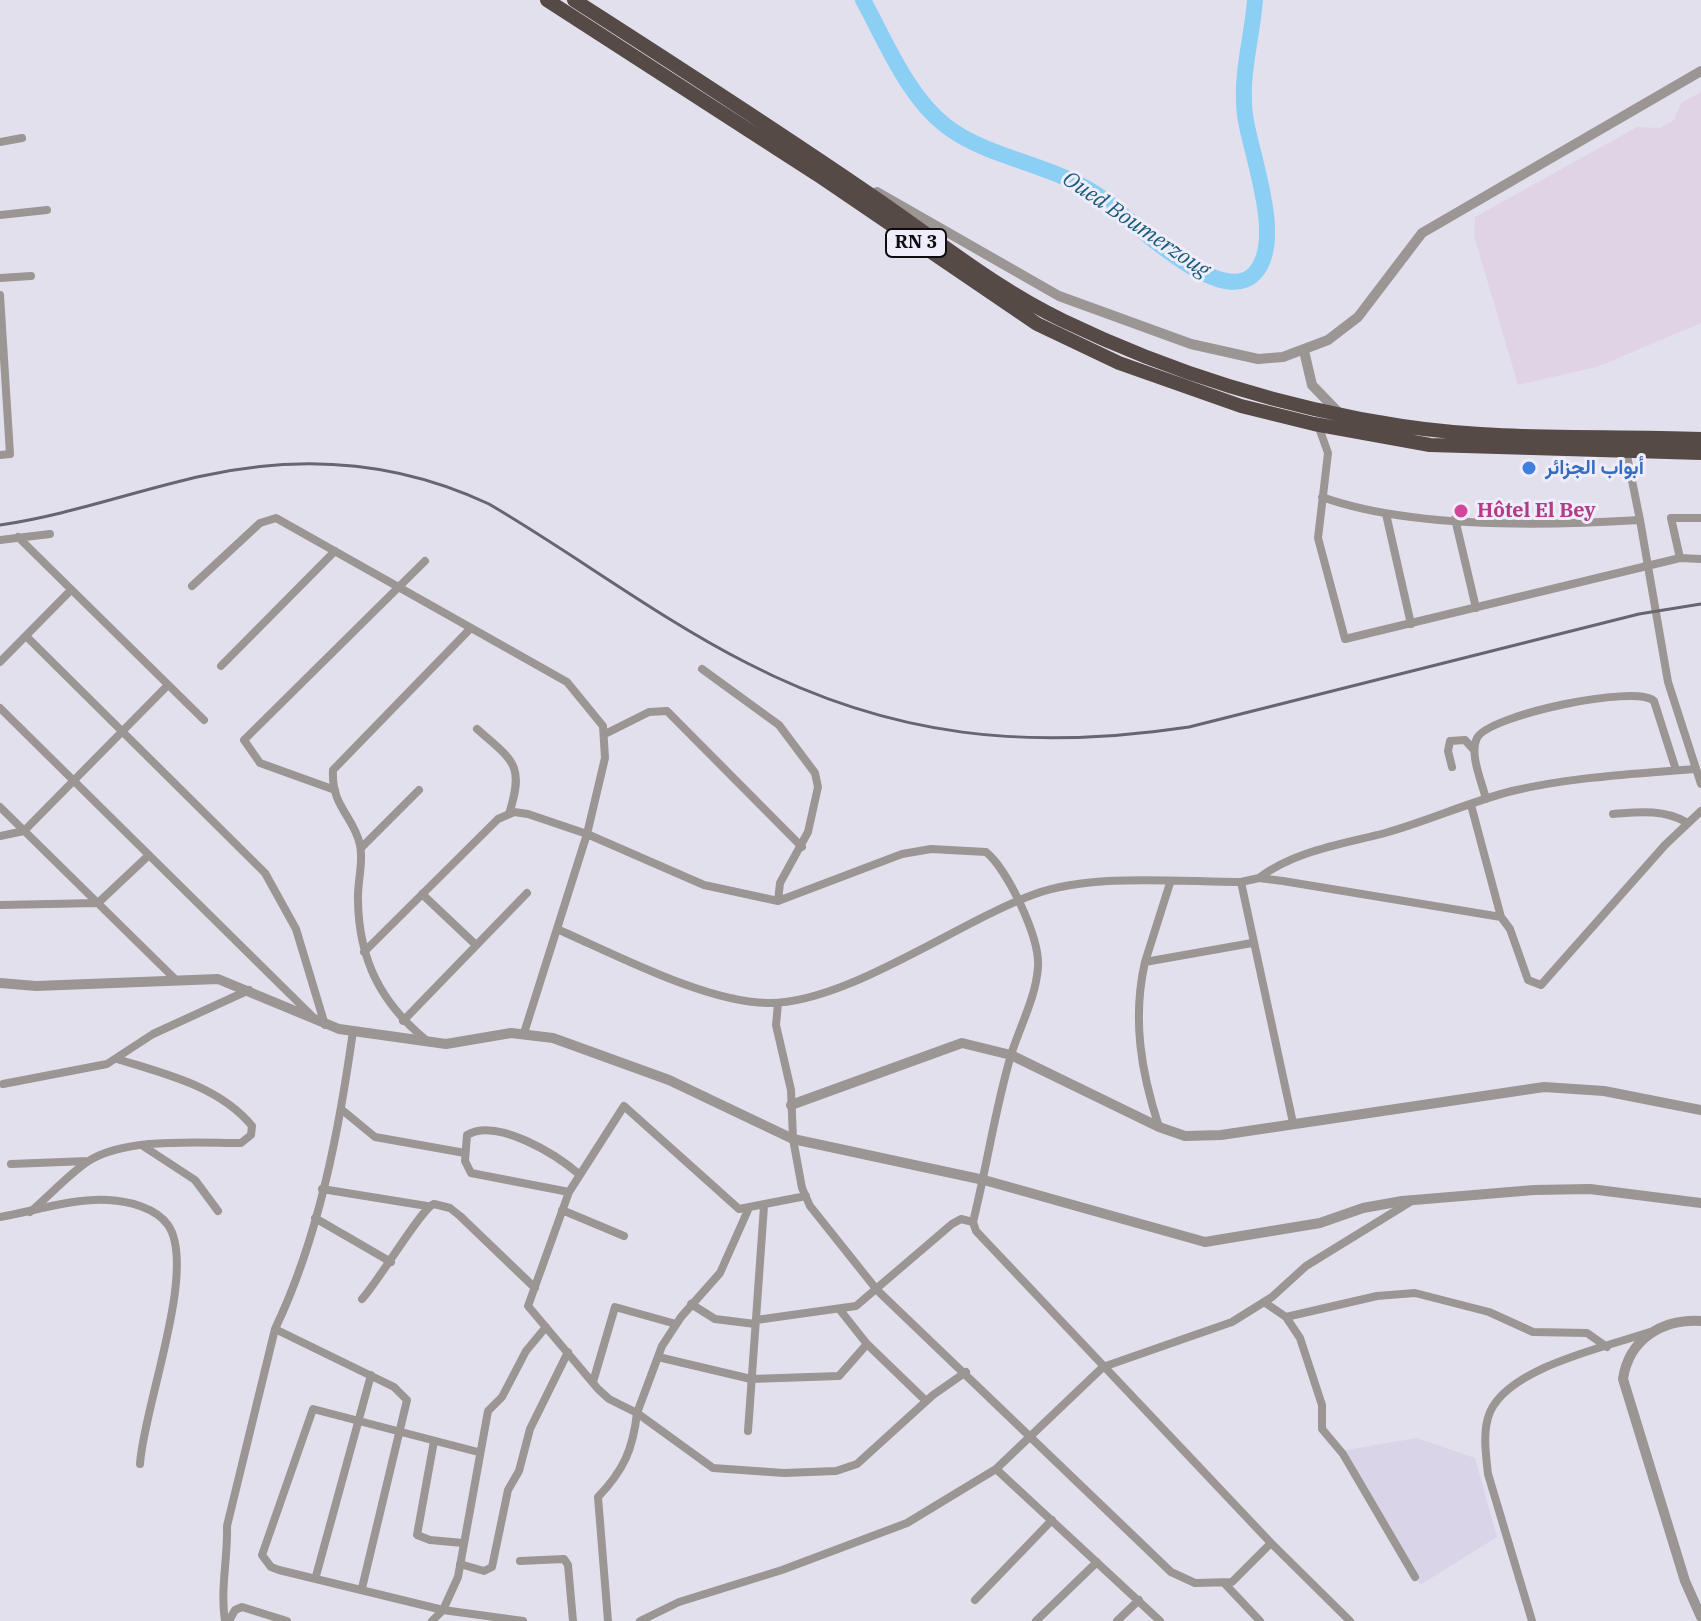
<!DOCTYPE html>
<html>
<head>
<meta charset="utf-8">
<style>
  body { margin:0 }
  canvas { display:block; background:#e3e0ed }
</style>
</head>
<body>
<canvas width="1701" height="1621"></canvas>
<script>
const g = document.querySelector('canvas').getContext('2d');
g.lineJoin = 'round';
function fill(path, color) {
  g.fillStyle = color;
  g.fill(path, 'evenodd');
}
function stroke(path, color, width, dash) {
  g.strokeStyle = color;
  g.lineWidth = width;
  g.lineCap = dash ? 'butt' : 'round';
  g.setLineDash(dash || []);
  g.stroke(path);
}
function drawText(font, color, halo, rows, align = 'center') {
  g.font = font + ' "IBM Plex Serif",Vazirmatn,serif';
  g.lineWidth = 6;
  g.setLineDash([]);
  g.textBaseline = 'middle';
  g.strokeStyle = halo;
  g.fillStyle = color;
  for (const [text, x, y, turn = 0] of rows) {
    g.save();
    g.translate(x, y);
    g.rotate((+turn || 0) * Math.PI / 180);
    g.textAlign = isNaN(turn) ? turn : align;
    if (halo) g.strokeText(text, 0, 0);
    g.fillText(text, 0, 0);
    g.restore();
  }
}
const industrial = new Path2D(`
  M1701 92V323L1597 367 1518 385 1474 236 1475 217 1637 127 1660 128 1674 120 1681 103Z`);
const built = new Path2D(`
  M1417 1438 1475 1458 1497 1537 1420 1585 1346 1450Z`);
const river = new Path2D(`
  M863 0C886 42 908 97 946 126 990 160 1058 164 1106 201 1132 221 1221 308 1254 274 1286 241 1250 154 1245 115 1240 75 1252 39 1255 0`);
const minor = new Path2D(`
  M0 142 22 138
  M0 215 47 210
  M0 278 31 276
  M0 295 10 454 0 455
  M1318 425 1328 453 1318 538 1345 639 1680 558 1701 559
  M1626 451 1640 520
  M1322 497C1411 529 1545 526 1640 520L1668 682 1701 784
  M1386 514 1411 624
  M1455 519 1476 608
  M18 537 204 720
  M0 540 50 534
  M1680 558 1671 518H1701
  M192 586 260 523 276 518 567 682 603 726 605 758 587 834 524 1033
  M26 636 265 873 296 929 325 1025
  M0 662 71 590
  M221 666 335 551
  M702 669 779 725 815 773 818 787 808 832 780 883 778 901
  M0 708 312 1016
  M477 729C513 761 525 764 509 814
  M605 734 649 712 667 711 802 847
  M1452 767 1448 751 1450 741 1465 740 1474 750
  M335 790 260 763 244 740 425 561
  M1486 799C1482 782 1469 754 1477 738 1489 715 1635 684 1654 701L1676 770
  M1471 805 1501 917
  M0 807 175 979
  M1613 814C1639 812 1663 809 1686 822
  M0 836 24 831 168 685
  M361 848 419 790
  M1259 878C1294 851 1343 844 1385 833 1428 821 1469 802 1512 791 1572 777 1633 774 1694 769
  M422 894 476 945
  M0 905 98 903 149 855
  M557 929C614 954 705 1002 767 1003 845 1005 959 921 1035 894 1094 873 1178 882 1241 882
  M364 952 498 819 514 812 528 814 587 834 704 885 778 901 902 854 931 849 986 852C1008 870 1040 938 1038 967 1036 997 1020 1026 1011 1055 995 1109 987 1166 973 1222L976 1231 1271 1543 1350 1621
  M1145 962 1170 883
  M778 1003 776 1025 791 1090 793 1139 802 1188 810 1206 877 1290 1171 1572 1195 1583 1232 1582 1271 1543
  M403 1021 527 893
  M426 1040C381 1003 359 960 358 901 357 883 364 861 360 845 354 816 331 807 333 770L469 630
  M3 1084 107 1064 153 1034 249 990
  M341 1109 375 1137 465 1153
  M1293 1123 1241 882 1259 878 1283 881 1501 917 1510 929 1528 980 1541 985 1665 845 1701 811
  M1159 1127C1141 1072 1132 1019 1145 962L1252 943
  M143 1146 195 1180 218 1211
  M11 1164 88 1161
  M322 1189 427 1206
  M569 1192 471 1173 465 1161 467 1135C497 1117 557 1155 580 1175
  M562 1210 624 1236
  M748 1210 720 1273 681 1317 662 1346 637 1413 609 1399 598 1389 528 1306 569 1192 624 1106 739 1209 806 1196
  M30 1212C49 1196 67 1176 87 1162 125 1137 197 1143 241 1143L251 1135 252 1126C219 1086 165 1074 117 1059
  M0 1217C34 1211 74 1198 108 1200 129 1201 156 1208 168 1225 198 1268 143 1409 140 1464
  M315 1218 391 1262
  M362 1299C379 1281 422 1207 434 1204L450 1208 460 1216 535 1288
  M1264 1302 1286 1317 1300 1338 1322 1405V1429L1343 1454 1415 1577
  M691 1304 715 1319 755 1324
  M840 1310 867 1344 926 1401
  M1286 1317 1377 1296 1415 1293 1489 1312 1533 1332 1587 1333 1607 1347
  M756 1320 856 1306 952 1224 961 1219 973 1222
  M275 1329 394 1387 407 1400 362 1588
  M658 1357 751 1379 839 1376 867 1344
  M593 1382 615 1307 676 1324
  M748 1431 764 1206
  M434 1441 417 1535 430 1540 463 1543
  M478 1452 313 1409 262 1555 271 1567 279 1570 443 1610 458 1577 488 1411 502 1397 526 1351 546 1327
  M996 1469 1160 1621
  M520 1561 564 1559 568 1565 573 1621
  M460 1564 484 1571 492 1567 508 1490 519 1471 530 1429 568 1352
  M316 1576 371 1375
  M1225 1584 1260 1621
  M975 1600 1052 1520
  M225 1621C220 1589 228 1558 227 1526L275 1329C319 1237 339 1131 353 1031
  M229 1621 235 1610 242 1607 287 1621
  M432 1621 443 1610 523 1621
  M608 1621 598 1497C623 1471 633 1450 637 1413L713 1468 784 1473 836 1471 857 1464 933 1395 966 1372
  M640 1621 679 1602 782 1570 907 1523 996 1469 1103 1367 1232 1322 1272 1297 1306 1266 1410 1202
  M1036 1621 1097 1562
  M1117 1621 1139 1600
  M1532 1621 1488 1474C1486 1455 1482 1431 1490 1412 1510 1367 1606 1347 1650 1332`);
const tertiary = new Path2D(`
  M877 192 1059 296 1191 344 1258 359 1283 357 1328 340 1358 317 1422 233 1701 71
  M1304 351 1312 385 1339 413
  M0 983 36 986 218 979 339 1029 446 1044 511 1033 553 1038 669 1080 793 1139 984 1180 1205 1242 1320 1223 1363 1208 1402 1201 1534 1190 1590 1189 1701 1203
  M791 1105 962 1043 1011 1055 1159 1127 1185 1136 1221 1135 1544 1087 1604 1091 1701 1110
  M1701 1321C1662 1319 1629 1339 1623 1379L1685 1581 1701 1617`);
const trunk = new Path2D(`
  M547 0 818 175 1037 324 1119 363 1241 406 1314 424 1430 445 1701 453
  M574 0C674 64 773 128 871 195 933 237 996 289 1064 321 1170 372 1286 408 1402 426 1501 441 1602 435 1701 439`);
const rail = new Path2D(`
  M0 525C69 515 134 491 202 476 300 454 398 461 489 504 576 555 657 617 747 663 892 738 1029 751 1189 727L1639 614 1701 604`);
const markers = [
  [1529,468,8,"#3f7fe0"],
  [1461,511,8,"#d1479c"]
];
const shields = [
  [916,243,60]
];
const shieldNames = [
  ["RN 3",916,243]
];
const shopNames = [
  ["أبواب الجزائر",1545,468]
];
const hotelNames = [
  ["Hôtel El Bey",1477,511]
];
const waterNames = [
  ["Oued Boumerzoug",1136,225,34]
];
fill(industrial, '#e1d3e6');
fill(built, '#d9d4e8');
stroke(river, '#8ccff5', 16);
stroke(minor, '#9b9593', 8);
stroke(tertiary, '#9b9593', 10);
stroke(trunk, '#564a47', 14);
stroke(rail, '#67656d', 3);
for (const [x, y, r, color] of markers) {
  const dot = new Path2D();
  dot.arc(x, y, r, 0, 2 * Math.PI);
  g.fillStyle = color;
  g.fill(dot);
  stroke(dot, '#f0edfa', 3);
}
for (const [x, y, w] of shields) {
  const box = new Path2D();
  box.roundRect(x - w / 2, y - 14, w, 28, 6);
  g.fillStyle = '#f0edfa';
  g.fill(box);
  stroke(box, '#0d0c10', 2);
}
drawText('bold 18px', '#0d0c10', null, shieldNames);
drawText('bold 20px', '#366cbe', '#f0edfa', shopNames, 'left');
drawText('bold 20px', '#b23c85', '#f0edfa', hotelNames, 'left');
drawText('italic 22px', '#175b7b', '#f0edfa', waterNames);
</script>
</body>
</html>
